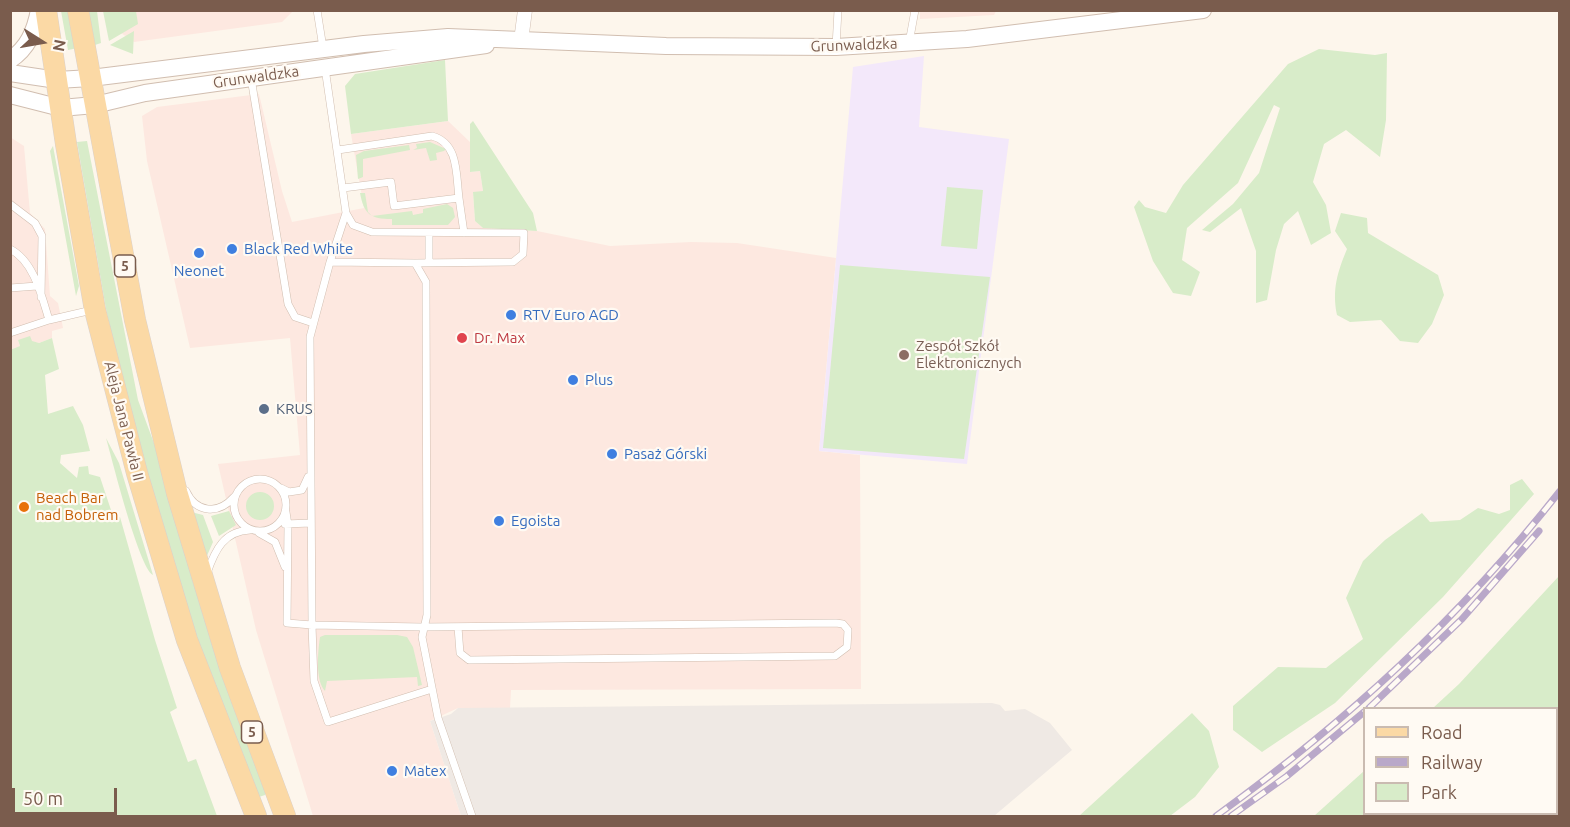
<!DOCTYPE html>
<html>
<head>
<meta charset="utf-8">
<style>
  body { margin:0 }
  #map { position:relative; width:1570px; height:827px; overflow:hidden; background:#fdf6ec; font-family:Ubuntu,sans-serif }
  canvas { display:block }
  .frame { position:absolute; inset:0; border:12px solid #7a5c4d; pointer-events:none }
  .legend { position:absolute; left:1363px; top:707px; width:195px; height:108px; box-sizing:border-box; background:#fffaf3; border:2px solid #cabbb1; margin:0; padding:8px 10px; list-style:none; font-size:18px; color:#7a5c4d }
  .legend li { display:flex; align-items:center; gap:12px; height:30px }
  .legend b { width:30px; border:2px solid #cabbb1 }
  .north { position:absolute; left:12px; top:12px; width:60px; height:60px; -webkit-text-stroke:4px #fffaf3; paint-order:stroke; rotate:101deg; font-size:16px; font-weight:700; line-height:24px; text-align:center; color:#7a5c4d }
  .north::after { content:''; display:block; margin:auto; width:21px; height:27px; background:#7a5c4d; clip-path:polygon(50% 0,100% 100%,50% 72%,0 100%) }
  .scale { position:absolute; left:12px; top:788px; width:105px; height:27px; box-sizing:border-box; border:3px solid #7a5c4d; border-top:0; padding-left:8px; font-size:18px; line-height:21px; white-space:nowrap; color:#7a5c4d; -webkit-text-stroke:4px #fffaf3; paint-order:stroke }
</style>
</head>
<body>
<div id="map">
<canvas width="1570" height="827"></canvas>
<div class="frame"></div>
<ul class="legend">
<li><b style="height:8px;background:#fbd9a5"></b>Road</li>
<li><b style="height:8px;background:#b9a8c9"></b>Railway</li>
<li><b style="height:16px;background:#d8ecc9"></b>Park</li>
</ul>
<div class="north">N</div>
<div class="scale">50 m</div>
</div>
<script>
const g = document.querySelector('canvas').getContext('2d');
g.lineJoin = 'round';
function fill(path, color) {
  g.fillStyle = color;
  g.fill(path, 'evenodd');
}
function stroke(path, color, width, dash) {
  g.strokeStyle = color;
  g.lineWidth = width;
  g.lineCap = dash ? 'butt' : 'round';
  g.setLineDash(dash || []);
  g.stroke(path);
}
function drawText(font, color, halo, rows, align = 'center') {
  g.font = font + ' Ubuntu,sans-serif';
  g.lineWidth = 4.5;
  g.setLineDash([]);
  g.textBaseline = 'middle';
  g.strokeStyle = halo;
  g.fillStyle = color;
  for (const [text, x, y, turn = 0] of rows) {
    g.save();
    g.translate(x, y);
    g.rotate((+turn || 0) * Math.PI / 180);
    g.textAlign = isNaN(turn) ? turn : align;
    if (halo) g.strokeText(text, 0, 0);
    g.fillText(text, 0, 0);
    g.restore();
  }
}
const commercial = new Path2D(`
  M117 11H293L282 22 134 42 121 33Z
  M920 11V10L996 11 994 15 920 19Z
  M259 94 282 191 292 222 364 208 351 134 448 121 470 142V172L480 171 483 191 473 193 475 221 483 228 537 231 610 246 691 242 737 243 836 258 819 451 860 455 861 689 511 690 510 708H458L430 721 461 816H313L256 630 218 464 300 455 290 338 190 348 147 161 142 116 157 107Z
  M10 137 24 146 30 213 45 229 50 296 58 303 63 328 52 331V338L39 343 18 340 20 346 11 350Z`);
const industrial = new Path2D(`
  M992 703 1000 705 1005 711 1025 709 1050 723 1072 750 994 816H461L430 721 451 714 458 708Z`);
const education = new Path2D(`
  M924 56 919 127 1009 139 967 464 819 451 853 67Z`);
const green = new Path2D(`
  M61 11H71L78 48 68 50Z
  M88 11H97L101 43 95 45Z
  M103 11H136L138 24 109 41Z
  M134 31 133 54 110 45Z
  M1319 49 1375 55 1387 53 1386 120 1380 157 1346 130 1324 144 1313 182 1326 205 1331 233 1311 245 1298 211 1284 224 1276 250 1267 300 1256 303V251L1241 208 1210 232 1202 230 1233 204 1259 173 1280 108 1274 105 1238 183 1187 228 1182 260 1200 272 1191 296 1173 293 1153 261 1134 207 1139 200 1145 207 1166 213 1183 185 1288 64Z
  M445 60 448 121 351 134 345 86 355 74Z
  M473 121 533 213 537 231 483 228 475 221 473 192 483 191 480 171 470 172V124Z
  M87 141 138 400 158 454 265 788V795L259 797 205 669 132 423 106 309 77 142Z
  M430 142 446 149 444 151 436 153 437 160 430 161 426 148 413 150 417 148 416 144Z
  M409 145 410 150 363 159V177L358 179 356 155 364 151Z
  M53 146 79 286 76 296 50 151Z
  M947 187 983 190 977 249 941 246Z
  M360 193H365L368 212 372 216 412 211 413 215 423 213V209L447 204 453 208 455 217 448 225H392V219C370 219 364 214 360 193Z
  M1341 213 1367 218 1368 233 1438 275 1444 295 1432 324 1418 343 1400 341 1381 320 1350 322 1337 315C1332 290 1337 273 1347 249L1335 231Z
  M840 265 990 277 964 459 823 448Z
  M30 336 32 341 39 343 52 338 59 369 45 375 48 414 73 406 83 425 90 451 61 455 60 463 77 478 79 467 88 466 89 474 100 477 114 519 120 517 155 640 177 708 170 712 188 762 196 759 217 816H11L10 350 20 346 18 340Z
  M106 438 119 463 153 575C139 568 112 459 106 438Z
  M1522 479 1534 494 1443 597 1335 703 1262 752 1233 730V706L1278 667 1326 668 1363 639 1346 598 1363 561 1385 540 1422 513 1430 522 1460 520 1478 508 1499 514 1510 510V485Z
  M246 506a14 14 0 1 1 28 0a14 14 0 1 1-28 0Z
  M229 511 236 525 219 536 211 516Z
  M191 512 203 515 213 542 206 558Z
  M1559 576V816H1314L1364 771V814H1556V708H1433L1459 684Z
  M325 635H397L407 637 413 647 422 685 418 686 417 677 327 681 325 691C315 680 318 651 320 637Z
  M1192 713 1209 731 1219 767 1195 797 1170 816H1079Z`);
const service = new Path2D(`
  M317 10 323 48
  M909 43 915 10
  M836 47 838 10
  M325 68 346 213 330 262
  M251 78 288 304 295 317 313 323
  M338 150 432 136C459 143 456 175 459 198
  M343 188 391 182 394 206 459 198 464 233
  M10 204 35 223 42 236 41 297
  M346 213 353 225 372 232 524 233 523 254 513 262 415 263
  M429 233V263
  M10 249C34 261 42 297 49 320
  M10 288 37 286
  M10 333 49 320 92 310
  M234 505a26 26 0 1 1 52 0a26 26 0 1 1-52 0Z
  M281 488 289 492 302 490 308 477
  M186 491C196 513 218 515 234 497
  M286 512 288 525 287 623 312 625 314 681 328 722 432 689
  M285 524 311 523
  M259 533 275 542 285 567
  M207 573C215 550 224 531 250 530
  M458 627 460 653 469 660 835 656 847 647 848 630 843 624 836 623 422 627 312 625 310 337 330 262 415 263 426 282 427 615 422 637 438 718 472 816`);
const minor = new Path2D(`
  M521 41 525 10`);
const tertiary = new Path2D(`
  M10 60C28 48 35 31 39 10
  M10 73 57 80 91 78 364 44 448 37 666 46 836 47 967 39 1203 10
  M10 95 61 108 95 105 145 93 486 45`);
const primary = new Path2D(`
  M46 10 66 144 95 310 137 473 187 640 256 816
  M78 10 135 320 177 493 230 668 285 816`);
const rail = new Path2D(`
  M1369 708 1462 619 1539 531
  M1216 816C1347 721 1459 619 1560 491
  M1231 816 1287 776 1364 712`);
const markers = [
  [232,249,6,"#3f7fe0"],
  [199,253,6,"#3f7fe0"],
  [511,315,6,"#3f7fe0"],
  [462,338,6,"#e0444e"],
  [904,355,6,"#8d6e63"],
  [573,380,6,"#3f7fe0"],
  [264,409,6,"#5c6f8a"],
  [612,454,6,"#3f7fe0"],
  [24,507,6,"#e8710a"],
  [499,521,6,"#3f7fe0"],
  [392,771,6,"#3f7fe0"]
];
const shields = [
  [125,266,21],
  [252,732,21]
];
const shieldNames = [
  ["5",125,266],
  ["5",252,732]
];
const streetNames = [
  ["Grunwaldzka",854,45,-2],
  ["Grunwaldzka",256,77,-8],
  ["Aleja Jana Pawła II",124,421,76]
];
const shopNames = [
  ["Black Red White",244,249],
  ["Neonet",199,271,"center"],
  ["RTV Euro AGD",523,315],
  ["Plus",585,380],
  ["Pasaż Górski",624,454],
  ["Egoista",511,521],
  ["Matex",404,771]
];
const healthNames = [
  ["Dr. Max",474,338]
];
const educationNames = [
  ["Zespół Szkół",916,346],
  ["Elektronicznych",916,363]
];
const serviceNames = [
  ["KRUS",276,409]
];
const foodNames = [
  ["Beach Bar",36,498],
  ["nad Bobrem",36,515]
];
fill(commercial, '#fde8e0');
fill(industrial, '#efe9e4');
fill(education, '#f3e8fa');
fill(green, '#d8ecc9');
stroke(service, '#d1beb0', 8);
stroke(minor, '#d1beb0', 15);
stroke(tertiary, '#d1beb0', 18);
stroke(primary, '#dad1cd', 22);
stroke(service, '#fff', 7);
stroke(minor, '#fff', 14);
stroke(tertiary, '#fff', 16);
stroke(primary, '#fbd9a5', 21);
stroke(rail, '#b9a8c9', 7);
stroke(rail, '#fffaf3', 4.5, [14]);
for (const [x, y, r, color] of markers) {
  const dot = new Path2D();
  dot.arc(x, y, r, 0, 2 * Math.PI);
  g.fillStyle = color;
  g.fill(dot);
  stroke(dot, '#fffaf3', 2);
}
for (const [x, y, w] of shields) {
  const box = new Path2D();
  box.roundRect(x - w / 2, y - 11, w, 22, 4.5);
  g.fillStyle = '#fffaf3';
  g.fill(box);
  stroke(box, '#7a5c4d', 1.5);
}
drawText('bold 14px', '#7a5c4d', null, shieldNames);
drawText('15px', '#7a5c4d', '#fffaf3', streetNames);
drawText('15px', '#366cbe', '#fffaf3', shopNames, 'left');
drawText('15px', '#be3a42', '#fffaf3', healthNames, 'left');
drawText('15px', '#785e54', '#fffaf3', educationNames, 'left');
drawText('15px', '#4e5e75', '#fffaf3', serviceNames, 'left');
drawText('15px', '#c56008', '#fffaf3', foodNames, 'left');
</script>
</body>
</html>
